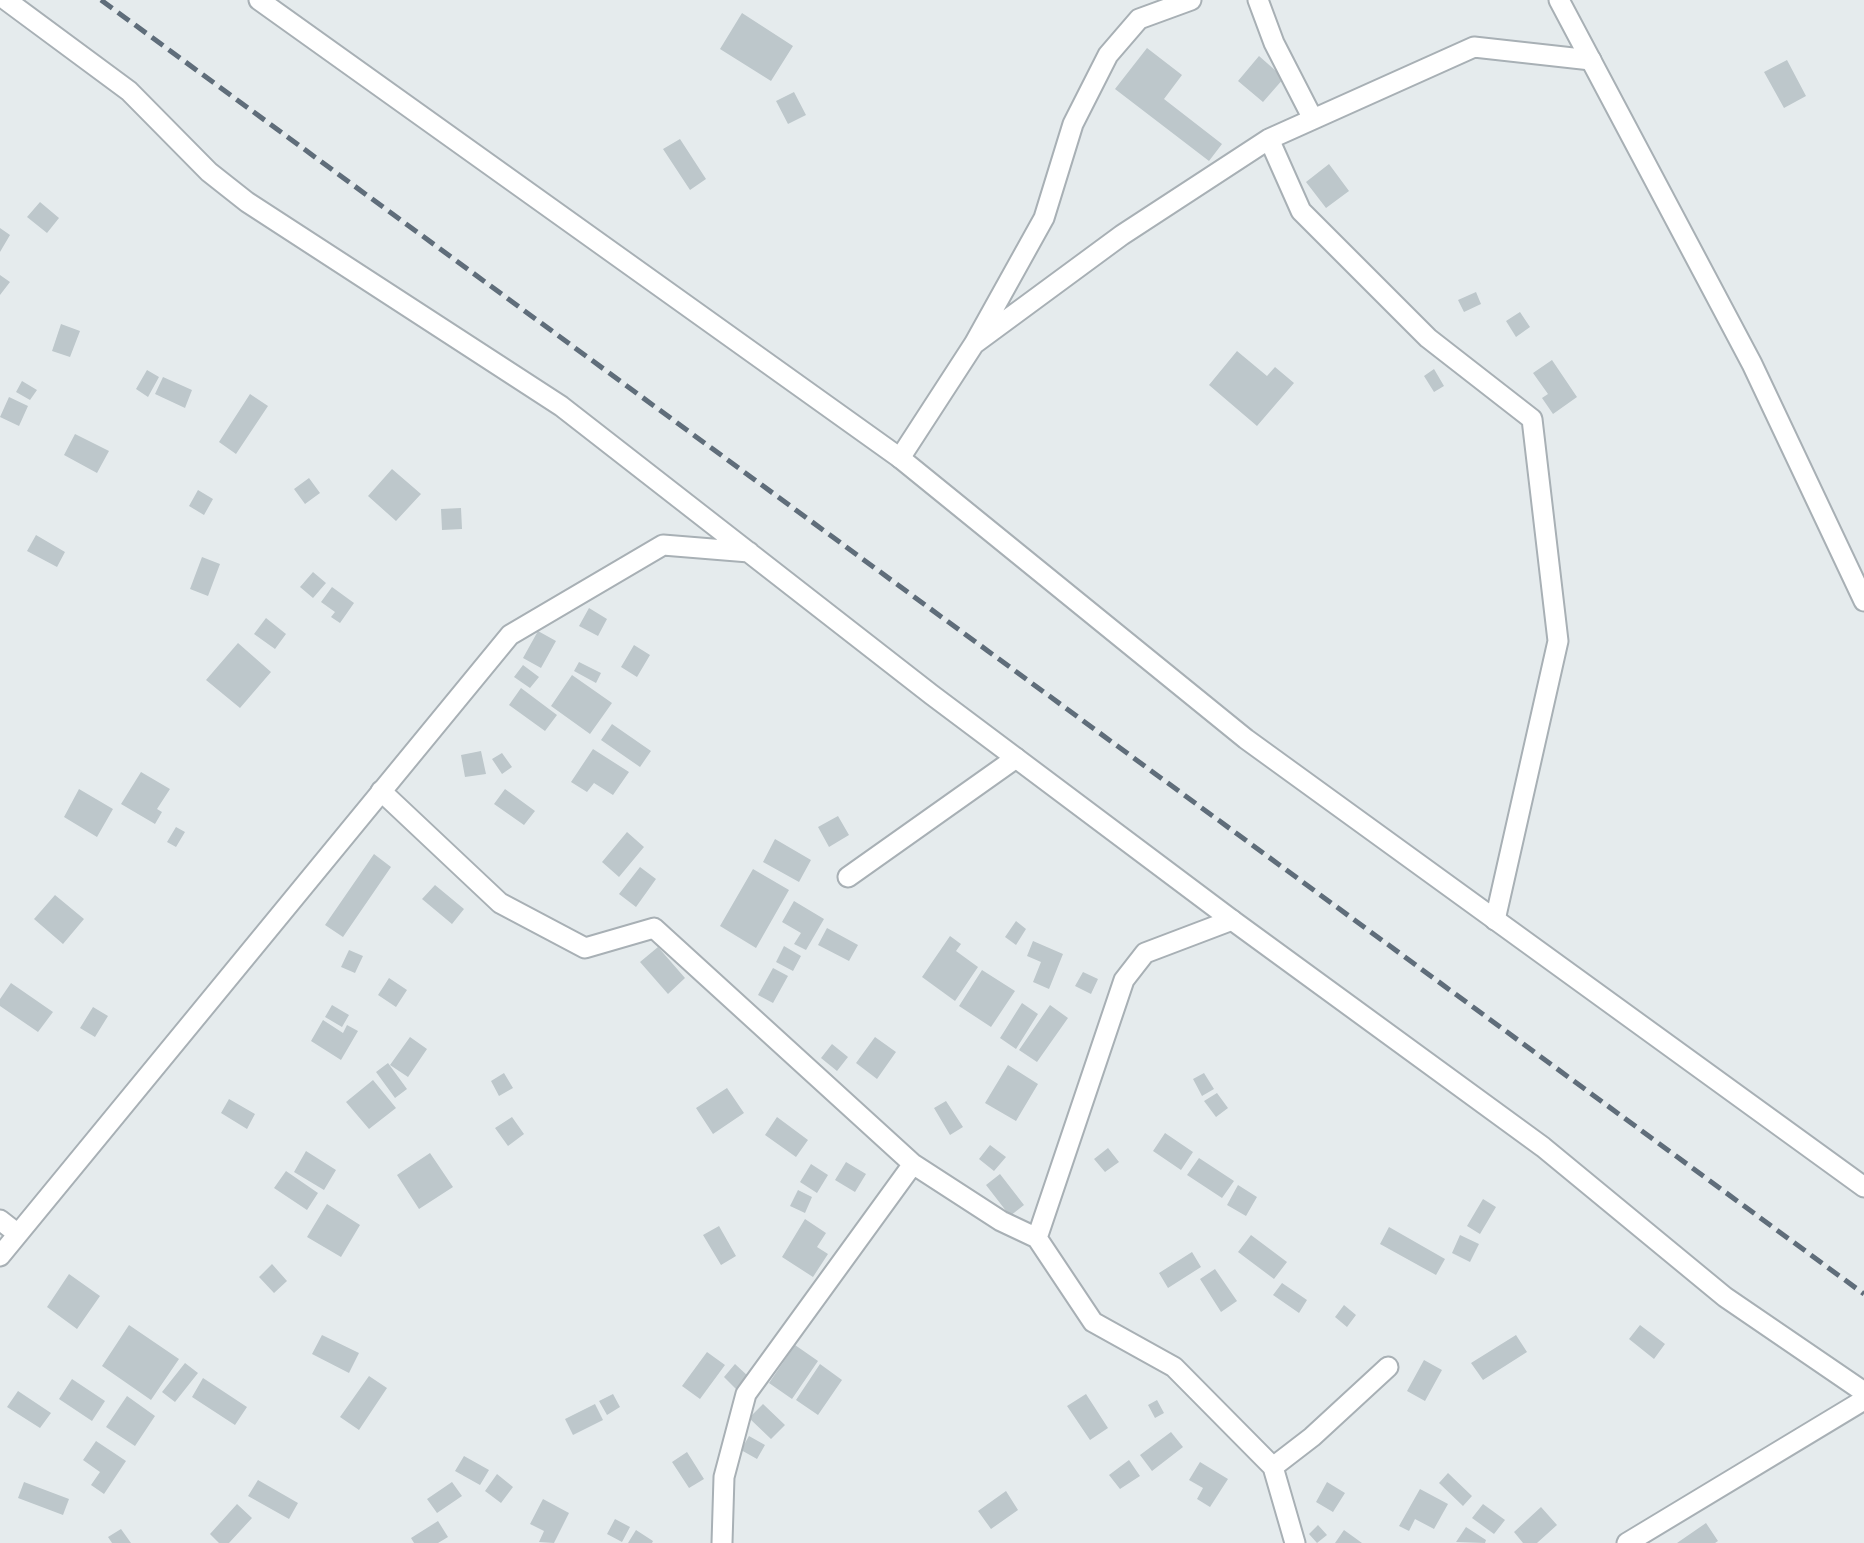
<!DOCTYPE html>
<html>
<head>
<meta charset="utf-8">
<style>
  body { margin:0 }
  canvas { display:block; background:#e5ebed }
</style>
</head>
<body>
<canvas width="1864" height="1543"></canvas>
<script>
const g = document.querySelector('canvas').getContext('2d');
g.lineJoin = 'round';
function fill(path, color) {
  g.fillStyle = color;
  g.fill(path, 'evenodd');
}
function stroke(path, color, width, dash) {
  g.strokeStyle = color;
  g.lineWidth = width;
  g.lineCap = dash ? 'butt' : 'round';
  g.setLineDash(dash || []);
  g.stroke(path);
}
const building = new Path2D(`
  M742 13 793 46 771 81 720 49Z
  M1147 48 1182 75 1164 99 1222 144 1209 161 1115 89Z
  M1259 56 1284 78 1263 102 1238 81Z
  M1787 60 1806 96 1784 108 1764 72Z
  M794 92 806 115 788 124 776 101Z
  M680 139 706 179 690 190 663 149Z
  M1329 164 1349 191 1326 208 1306 182Z
  M40 202 59 218 47 233 27 217Z
  M0 228 10 235 0 252Z
  M0 275 10 282 0 295Z
  M1476 292 1481 304 1464 312 1458 300Z
  M1520 312 1530 327 1516 337 1506 321Z
  M61 324 80 331 70 357 52 351Z
  M1237 351 1267 376 1275 367 1294 383 1257 426 1209 385Z
  M1552 360 1577 397 1553 414 1542 398 1548 394 1533 373Z
  M1434 369 1444 386 1434 392 1424 376Z
  M147 370 159 377 148 397 136 389Z
  M163 377 192 390 185 408 155 394Z
  M22 381 37 390 30 400 16 392Z
  M250 394 268 406 236 454 219 442Z
  M9 397 28 406 19 426 0 417Z
  M75 434 109 451 97 473 64 455Z
  M392 469 421 494 396 521 368 496Z
  M309 478 320 493 305 504 294 489Z
  M198 490 213 499 204 515 189 506Z
  M461 508 462 529 442 530 441 509Z
  M36 535 65 552 57 567 27 551Z
  M202 557 220 564 208 596 190 589Z
  M313 572 326 583 313 598 300 587Z
  M332 587 354 603 340 623 331 617 335 612 321 602Z
  M589 608 607 619 598 636 579 626Z
  M266 618 286 634 275 649 254 634Z
  M538 631 556 641 541 668 523 658Z
  M238 643 271 672 240 708 206 680Z
  M634 645 650 655 637 677 621 667Z
  M579 662 601 673 596 683 574 671Z
  M523 665 539 677 530 688 514 677Z
  M572 675 612 703 590 734 551 706Z
  M521 688 557 715 545 731 509 705Z
  M612 724 651 751 640 767 601 740Z
  M593 749 629 772 613 795 594 783 587 792 571 782Z
  M481 751 486 774 465 777 461 755Z
  M502 753 512 767 502 774 492 759Z
  M141 772 170 789 157 809 162 812 155 824 121 804Z
  M79 789 113 809 97 837 64 817Z
  M505 789 535 811 524 825 494 804Z
  M838 816 849 835 829 847 818 827Z
  M176 827 185 832 176 847 167 842Z
  M627 832 644 847 619 877 602 862Z
  M775 839 811 860 799 882 763 862Z
  M374 854 391 867 343 937 325 925Z
  M640 867 656 879 636 907 619 894Z
  M753 869 789 890 756 948 720 926Z
  M435 885 464 909 452 924 422 899Z
  M55 895 84 919 63 944 34 919Z
  M794 901 824 919 806 950 794 944 801 933 782 922Z
  M1016 921 1026 929 1016 945 1005 937Z
  M827 928 858 945 849 961 818 945Z
  M950 936 961 944 956 951 978 967 955 1001 922 977Z
  M1033 941 1063 954 1049 989 1033 982 1041 962 1027 956Z
  M784 946 801 956 793 971 776 962Z
  M658 947 685 978 668 994 640 962Z
  M349 950 363 956 355 973 341 967Z
  M773 968 788 976 773 1003 758 995Z
  M982 970 1015 991 991 1027 959 1006Z
  M1083 972 1098 979 1091 994 1075 986Z
  M389 978 407 990 396 1007 378 995Z
  M11 983 53 1012 38 1032 0 1006V999Z
  M1022 1003 1038 1014 1016 1049 1000 1038Z
  M332 1005 349 1015 342 1027 325 1017Z
  M1050 1005 1068 1018 1037 1062 1019 1050Z
  M93 1007 108 1016 95 1037 80 1028Z
  M323 1020 343 1033 347 1025 358 1031 341 1060 311 1041Z
  M410 1037 427 1049 408 1077 390 1065Z
  M875 1037 896 1052 877 1079 856 1063Z
  M832 1044 848 1057 837 1071 821 1058Z
  M388 1063 407 1089 395 1098 376 1072Z
  M1008 1065 1038 1084 1016 1121 985 1103Z
  M504 1073 513 1088 499 1096 491 1081Z
  M1204 1073 1214 1089 1202 1096 1193 1079Z
  M373 1080 396 1108 369 1129 346 1102Z
  M727 1088 744 1113 713 1134 696 1108Z
  M1217 1093 1228 1108 1216 1117 1204 1101Z
  M229 1099 255 1114 247 1129 221 1113Z
  M946 1101 963 1127 950 1135 934 1108Z
  M512 1117 524 1134 508 1146 495 1128Z
  M777 1117 808 1140 796 1157 765 1135Z
  M1165 1133 1193 1152 1181 1170 1153 1151Z
  M990 1145 1006 1157 994 1171 979 1159Z
  M1108 1148 1119 1162 1105 1172 1094 1159Z
  M306 1151 336 1170 324 1190 294 1172Z
  M430 1153 453 1187 419 1209 397 1175Z
  M1199 1158 1234 1181 1222 1198 1187 1175Z
  M846 1162 866 1174 855 1192 835 1180Z
  M811 1164 828 1175 817 1193 800 1182Z
  M286 1171 318 1193 307 1210 274 1188Z
  M1000 1174 1024 1205 1010 1216 986 1185Z
  M1238 1185 1257 1197 1246 1216 1227 1205Z
  M798 1190 812 1197 805 1213 790 1206Z
  M1483 1199 1496 1207 1480 1234 1467 1226Z
  M327 1204 360 1225 341 1257 307 1237Z
  M805 1219 826 1233 817 1247 828 1254 813 1277 782 1257Z
  M719 1226 736 1256 721 1265 703 1235Z
  M1389 1227 1445 1259 1436 1275 1380 1244Z
  M1251 1235 1287 1262 1274 1279 1238 1252Z
  M1460 1235 1479 1244 1470 1262 1452 1253Z
  M1192 1252 1201 1267 1168 1288 1159 1273Z
  M272 1264 287 1281 274 1293 259 1277Z
  M1215 1269 1237 1301 1221 1312 1200 1279Z
  M69 1274 100 1296 77 1329 47 1307Z
  M1282 1283 1307 1300 1299 1313 1273 1295Z
  M1344 1305 1356 1315 1347 1327 1335 1317Z
  M129 1325 179 1359 151 1400 102 1366Z
  M1640 1325 1665 1344 1654 1359 1629 1339Z
  M322 1335 359 1353 349 1373 312 1354Z
  M1516 1335 1527 1352 1483 1380 1471 1363Z
  M795 1345 818 1361 792 1399 769 1383Z
  M707 1352 725 1365 700 1399 682 1386Z
  M1424 1360 1442 1370 1425 1401 1407 1391Z
  M185 1363 198 1373 175 1402 162 1392Z
  M735 1364 749 1377 737 1390 724 1377Z
  M820 1364 842 1380 818 1415 796 1400Z
  M369 1376 387 1388 359 1430 340 1417Z
  M203 1378 247 1407 235 1425 192 1397Z
  M72 1379 105 1401 92 1421 59 1399Z
  M18 1391 51 1413 40 1428 7 1407Z
  M613 1394 620 1407 607 1415 599 1401Z
  M1086 1394 1108 1428 1090 1440 1067 1406Z
  M127 1396 155 1416 135 1446 106 1427Z
  M1157 1400 1164 1413 1155 1418 1148 1405Z
  M595 1404 603 1420 573 1435 565 1419Z
  M763 1404 785 1425 771 1439 749 1418Z
  M1171 1432 1183 1447 1152 1471 1140 1455Z
  M749 1436 765 1445 757 1459 741 1450Z
  M96 1441 126 1461 104 1494 91 1485 100 1472 83 1460Z
  M687 1452 704 1479 689 1488 672 1462Z
  M464 1456 489 1470 480 1485 455 1471Z
  M1129 1460 1140 1476 1120 1489 1109 1475Z
  M1200 1462 1228 1479 1210 1507 1197 1499 1203 1488 1189 1480Z
  M1448 1473 1472 1496 1463 1506 1439 1483Z
  M497 1474 513 1487 501 1503 485 1491Z
  M258 1480 298 1503 289 1519 248 1496Z
  M24 1482 69 1499 63 1515 18 1498Z
  M452 1482 462 1496 437 1513 427 1499Z
  M1327 1482 1345 1493 1333 1512 1316 1502Z
  M1420 1489 1448 1504 1434 1529 1415 1519 1409 1531 1399 1526Z
  M1006 1491 1018 1510 991 1529 978 1511Z
  M543 1499 569 1513 554 1543 539 1542 544 1531 530 1524Z
  M237 1504 252 1518 229 1543H219L210 1534Z
  M1483 1504 1505 1520 1494 1534 1472 1518Z
  M1541 1507 1557 1525 1537 1543H1523L1514 1532Z
  M615 1519 630 1527 622 1542 607 1534Z
  M438 1521 448 1537 438 1543H414L411 1538Z
  M1706 1523 1718 1541 1715 1543H1677Z
  M1318 1525 1327 1535 1317 1543 1309 1534Z
  M1466 1527 1486 1540 1485 1543 1456 1542Z
  M121 1529 131 1543H112L108 1537Z
  M636 1530 653 1541 652 1543H628Z
  M1344 1530 1362 1543H1335Z`);
const service = new Path2D(`
  M1258 0 1274 43 1313 119
  M1269 139 1301 211 1428 338 1532 419 1558 641 1495 920
  M974 344 1122 235 1269 139 1474 47 1591 60
  M900 458 974 344 1044 218 1073 124 1108 55 1139 19 1191 0
  M381 791 500 903 585 948 654 928 913 1164 1001 1221 1037 1238 1093 1322 1174 1367 1273 1467 1295 1543
  M848 877 1016 758
  M1037 1238 1124 980 1145 953 1232 920
  M1273 1467 1312 1437 1388 1367
  M722 1543 724 1477 746 1394 913 1164
  M1627 1543 1864 1400`);
const minor = new Path2D(`
  M6 0 129 91 209 172 247 202 561 406 932 695 1232 920 1543 1147 1725 1297 1864 1392
  M259 0 900 458 1246 739 1864 1187
  M1559 0 1752 364 1864 601
  M0 1220 18 1234
  M0 1256 510 635 663 545 749 552`);
const rail = new Path2D(`
  M101 0 1864 1294`);
fill(building, '#bdc7cb');
stroke(service, '#a8b0b5', 23);
stroke(minor, '#a8b0b5', 23);
stroke(service, '#fff', 19);
stroke(minor, '#fff', 19);
stroke(rail, '#5f6d7a', 5, [14, 7]);
</script>
</body>
</html>
